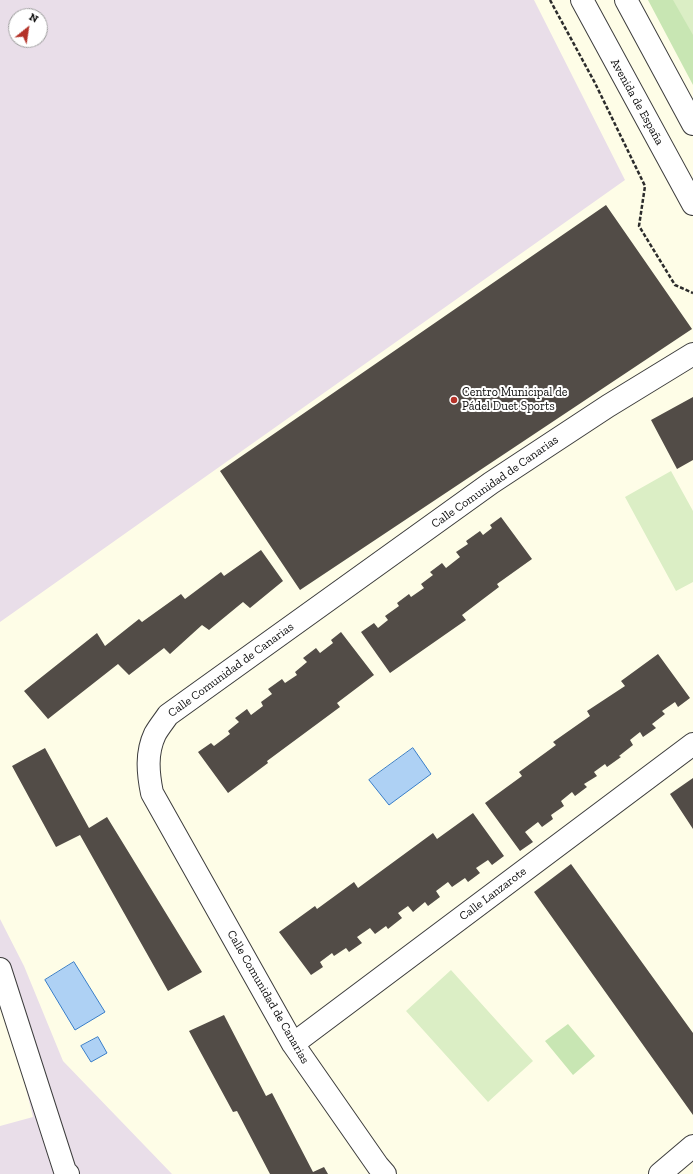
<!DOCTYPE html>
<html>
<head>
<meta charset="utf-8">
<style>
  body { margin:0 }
  #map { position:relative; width:693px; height:1174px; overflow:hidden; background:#fefde7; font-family:"Zilla Slab",serif }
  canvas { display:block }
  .north { position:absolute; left:8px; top:8px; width:40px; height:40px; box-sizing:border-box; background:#fff; border:1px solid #9d9d9d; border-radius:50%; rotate:30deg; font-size:11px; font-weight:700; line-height:16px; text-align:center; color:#0a0a0a }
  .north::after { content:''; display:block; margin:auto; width:14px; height:18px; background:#b43228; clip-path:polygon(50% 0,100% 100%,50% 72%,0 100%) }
</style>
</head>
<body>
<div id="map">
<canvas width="693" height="1174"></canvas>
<div class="north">N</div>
</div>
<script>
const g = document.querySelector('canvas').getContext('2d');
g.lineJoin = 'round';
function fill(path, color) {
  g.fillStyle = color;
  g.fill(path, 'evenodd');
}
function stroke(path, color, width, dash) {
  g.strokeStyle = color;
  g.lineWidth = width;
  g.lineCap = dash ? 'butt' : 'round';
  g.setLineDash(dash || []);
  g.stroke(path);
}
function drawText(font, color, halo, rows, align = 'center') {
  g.font = font + ' "Zilla Slab",serif';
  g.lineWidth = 4;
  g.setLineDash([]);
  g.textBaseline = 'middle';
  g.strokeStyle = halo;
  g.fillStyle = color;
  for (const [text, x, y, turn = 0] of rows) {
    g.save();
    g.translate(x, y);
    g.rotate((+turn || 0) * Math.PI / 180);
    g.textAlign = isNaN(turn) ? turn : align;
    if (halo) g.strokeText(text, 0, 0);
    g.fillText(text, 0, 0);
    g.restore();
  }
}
const industrial = new Path2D(`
  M0 0H534L625 180 0 622ZM16 16H40V40H16Z
  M0 919 24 966 63 1061 172 1174H0V1126L33 1117 6 1008 0 995Z`);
const green = new Path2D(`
  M648 0H693V85Z
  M568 1024 595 1056 573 1075 545 1041Z`);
const pitch = new Path2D(`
  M673 0H693V35Z
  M671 471 693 511V582L676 591 625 497Z
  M451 970 533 1061 488 1102 406 1011Z`);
const water = new Path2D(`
  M413 748 431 774 389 805 369 780Z
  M74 962 105 1012 75 1030 45 980Z
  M98 1037 107 1053 91 1062 81 1046Z`);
const building = new Path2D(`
  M606 205 692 329 300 590 220 471Z
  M693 397V460L677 469 651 420Z
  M501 517 532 559 497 584 499 587 462 615 466 620 390 673 361 632 374 623 378 628 388 620 385 616 399 606 397 603 409 594 411 597 424 588 421 584 433 575 430 572 442 563 446 568 460 557 456 552 468 544 466 541 480 531 483 535 492 528 490 525Z
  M261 550 283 581 250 608 243 602 209 630 202 625 170 654 164 648 129 675 118 664 48 719 24 691 97 633 105 646 139 619 142 622 181 594 185 599 221 572 224 576Z
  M341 632 374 675 337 703 340 707 267 761 268 763 228 793 198 752 211 743 214 746 230 734 228 731 239 722 235 718 247 709 251 715 263 706 261 702 272 694 268 689 282 679 285 683 297 675 295 672 307 662 303 658 316 648 320 653 333 643 331 640Z
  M658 654 690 698 678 707 675 702 662 711 665 714 652 724 656 728 643 737 640 732 630 740 633 745 619 756 621 757 607 767 605 764 594 772 597 776 584 784 587 787 575 796 572 792 561 801 564 806 551 815 553 819 542 827 538 822 525 832 533 842 520 851 485 803 522 776 519 772 556 745 553 742 590 716 587 711 625 686 621 681Z
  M45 748 89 828 107 817 202 972 168 991 80 835 56 847 12 766Z
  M693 778V829L670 794Z
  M473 813 504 856 492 865 488 860 476 868 480 873 468 882 465 878 452 887 448 882 436 891 440 897 428 906 425 902 413 912 408 906 398 913 402 918 388 929 386 926 375 934 370 928 357 937 362 943 349 952 346 948 334 956 332 953 320 962 323 967 311 975 279 932 315 906 317 909 354 882 358 888 433 833 437 839Z
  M571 864 693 1033V1115L534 892Z
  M224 1015 266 1096 272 1093 313 1172 324 1167 328 1174H270L237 1111 233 1112 189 1031Z`);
const path = new Path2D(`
  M550 0 595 83 645 186 639 226 675 285 693 293`);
const minor = new Path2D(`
  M582 0 693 204
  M626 0 693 124
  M0 969 65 1171 68 1174
  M293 1044 693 744
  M385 1174 378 1166 293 1044 152 793C148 773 146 753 155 734 159 727 164 721 168 715L491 483 608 406 693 354
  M660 1174 693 1146`);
const markers = [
  [454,400,4,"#b43228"]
];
const streetNames = [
  ["Avenida de España",637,102,61],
  ["Calle Comunidad de Canarias",495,482,-35],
  ["Calle Comunidad de Canarias",231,670,-36],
  ["Calle Lanzarote",493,894,-37],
  ["Calle Comunidad de Canarias",268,997,60]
];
const poiNames = [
  ["Centro Municipal de",462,393],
  ["Pádel Duet Sports",462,407]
];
fill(industrial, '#e9dee9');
fill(green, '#c8e6b3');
fill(pitch, '#dbeec5');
fill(water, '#aed1f4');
stroke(water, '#387dc8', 1);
fill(building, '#524c47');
stroke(minor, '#3d3d3d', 24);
stroke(path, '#2c2c2c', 2.5, [4, 2]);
stroke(minor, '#fff', 22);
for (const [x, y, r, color] of markers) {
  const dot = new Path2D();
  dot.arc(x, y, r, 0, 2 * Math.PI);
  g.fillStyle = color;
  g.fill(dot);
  stroke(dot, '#fff', 1.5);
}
drawText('12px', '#0a0a0a', '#fff', streetNames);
drawText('12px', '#0a0a0a', '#fff', poiNames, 'left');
</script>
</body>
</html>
